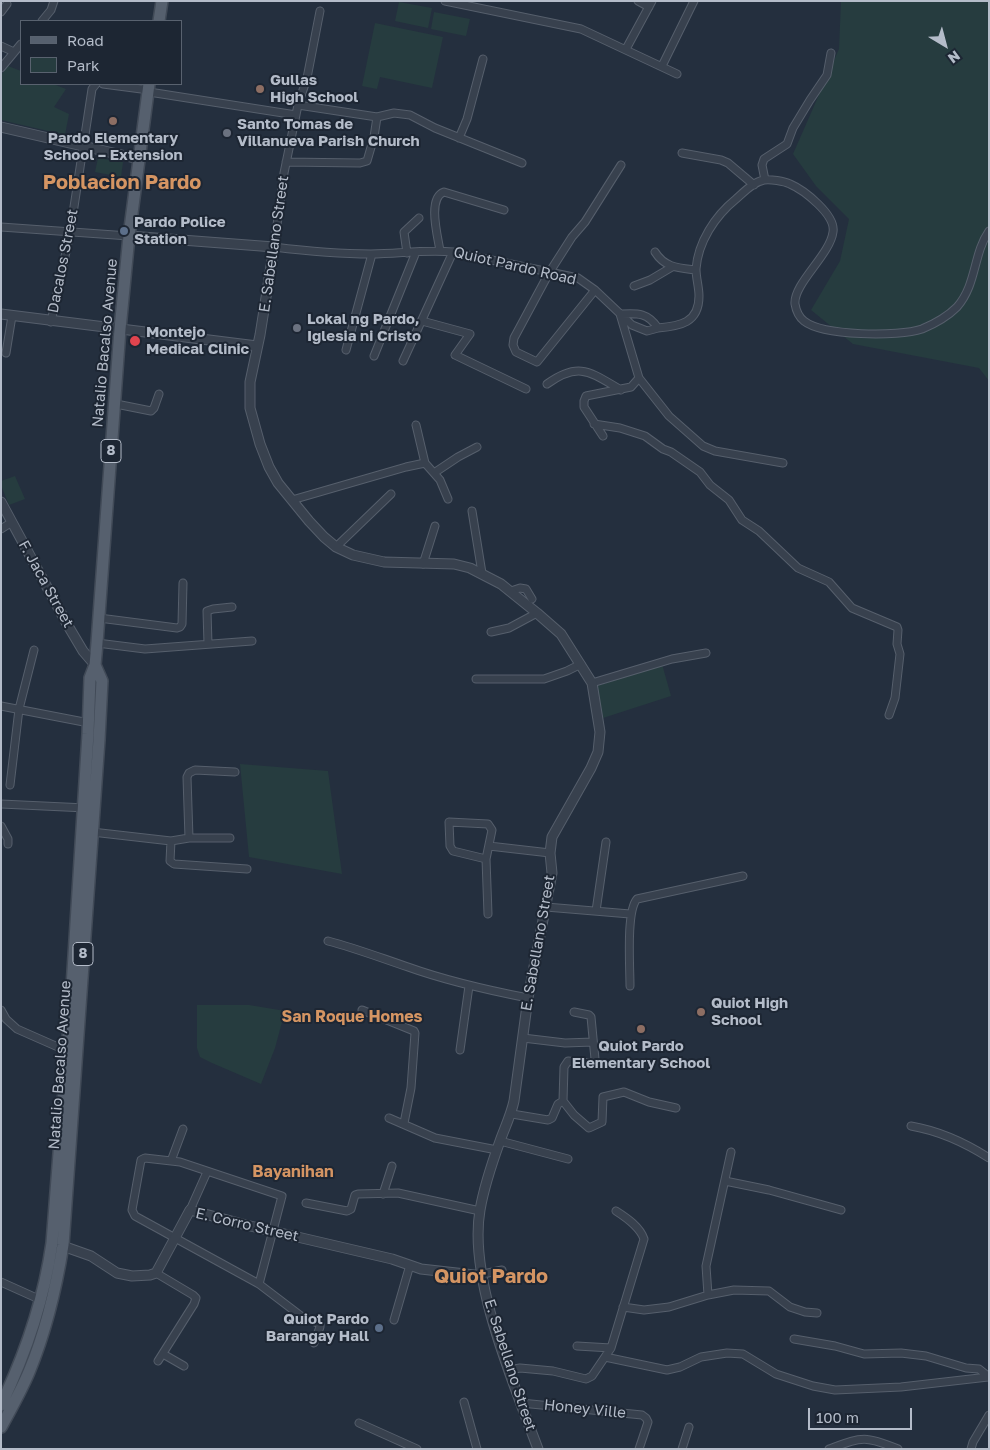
<!DOCTYPE html>
<html>
<head>
<meta charset="utf-8">
<style>
  body { margin:0 }
  #map { position:relative; width:990px; height:1450px; overflow:hidden; background:#242f3e; font-family:"Golos Text",sans-serif }
  canvas { display:block }
  .frame { position:absolute; inset:0; border:2px solid #b4bcc9; pointer-events:none }
  .legend { position:absolute; left:20px; top:20px; width:162px; height:65px; box-sizing:border-box; background:#1d2633; border:1px solid #59626f; margin:0; padding:6px 9px; list-style:none; font-size:15px; color:#b4bcc9 }
  .legend li { display:flex; align-items:center; gap:10px; height:25px }
  .legend b { width:25px; border:1px solid #59626f }
  .north { position:absolute; left:920px; top:20px; width:50px; height:50px; -webkit-text-stroke:4px #1d2633; paint-order:stroke; rotate:143deg; font-size:14px; font-weight:700; line-height:20px; text-align:center; color:#b4bcc9 }
  .north::after { content:''; display:block; margin:auto; width:18px; height:22px; background:#b4bcc9; clip-path:polygon(50% 0,100% 100%,50% 72%,0 100%) }
  .scale { position:absolute; left:808px; top:1408px; width:104px; height:22px; box-sizing:border-box; border:2px solid #b4bcc9; border-top:0; padding-left:6px; font-size:15px; line-height:18px; white-space:nowrap; color:#b4bcc9; -webkit-text-stroke:4px #1d2633; paint-order:stroke }
</style>
</head>
<body>
<div id="map">
<canvas width="990" height="1450"></canvas>
<div class="frame"></div>
<ul class="legend">
<li><b style="height:6px;background:#56606e"></b>Road</li>
<li><b style="height:14px;background:#263c3f"></b>Park</li>
</ul>
<div class="north">N</div>
<div class="scale">100 m</div>
</div>
<script>
const g = document.querySelector('canvas').getContext('2d');
g.lineJoin = 'round';
function fill(path, color) {
  g.fillStyle = color;
  g.fill(path, 'evenodd');
}
function stroke(path, color, width, dash) {
  g.strokeStyle = color;
  g.lineWidth = width;
  g.lineCap = dash ? 'butt' : 'round';
  g.setLineDash(dash || []);
  g.stroke(path);
}
function drawText(font, color, halo, rows, align = 'center') {
  g.font = font + ' "Golos Text",sans-serif';
  g.lineWidth = 4;
  g.setLineDash([]);
  g.textBaseline = 'middle';
  g.strokeStyle = halo;
  g.fillStyle = color;
  for (const [text, x, y, turn = 0] of rows) {
    g.save();
    g.translate(x, y);
    g.rotate((+turn || 0) * Math.PI / 180);
    g.textAlign = isNaN(turn) ? turn : align;
    if (halo) g.strokeText(text, 0, 0);
    g.fillText(text, 0, 0);
    g.restore();
  }
}
const green = new Path2D(`
  M841 1H989V381L979 368 853 344 811 310 840 261 849 219 816 186 793 154 839 49Z
  M399 2 432 8 428 28 395 21Z
  M434 12 470 19 466 36 431 29Z
  M375 23 443 37 432 88 380 77 377 89 362 86Z
  M8 66 21 71V84H53L66 89 54 107 69 114 65 135 1 120V75Z
  M98 158 123 162 121 177 95 172Z
  M15 476 25 499 9 505 1 485V481Z
  M662 664 671 696 603 718 597 686Z
  M240 764 328 771 342 874 249 857Z
  M197 1005H249L285 1011 275 1048 261 1084 212 1063 200 1057 197 1048Z`);
const minor = new Path2D(`
  M445 1 581 29 677 74
  M638 1 649 7
  M320 11 307 78 298 105 284 173 274 247C306 251 338 254 371 254 398 254 426 249 453 252L578 278 595 290 632 325 647 331 658 328
  M1 12 7 4
  M42 21 51 10 54 1
  M1 46 14 52
  M626 49 652 1
  M662 66 694 1
  M1 68 21 44
  M103 84 149 90
  M149 92 296 115
  M298 105 377 117 394 113 410 115 435 128 522 163
  M459 138 467 119 483 59
  M682 153 721 160 728 163 754 185
  M286 162 360 163 367 161 374 137 377 117
  M765 180 762 165 764 159 787 144 793 128 810 100 827 75 831 53
  M1 227 129 236
  M440 251C438 237 427 198 444 192L504 210
  M655 252C665 268 679 268 696 270
  M407 253 404 232 419 218
  M634 286 650 280 672 267
  M595 290 537 362 516 352 513 345 514 338 549 273 572 237 585 222 621 165
  M620 314 639 378 669 416 703 446 715 451 783 463
  M622 314C638 313 648 313 658 328 680 326 699 323 699 296 699 287 696 278 696 269 698 242 715 216 736 199 744 192 753 182 764 180 770 179 784 181 790 184 804 190 836 215 833 232 830 255 793 284 795 304 796 310 799 317 804 321 823 336 898 337 922 329 934 324 948 316 957 307 977 284 973 254 989 231
  M422 321 470 334 455 355 526 389
  M51 322 70 233 92 89 96 84
  M346 350 372 254
  M6 353 12 316
  M374 356 416 252
  M403 361 453 252
  M547 384C579 361 590 372 621 390
  M116 404 151 411 154 408 159 394
  M594 424 620 428 645 436 663 449 671 452 700 472 710 485 729 500 742 520 759 531 798 568 829 582 852 608 897 627 898 630 897 644 900 654 895 698 889 715
  M416 425 425 463 440 480 448 499
  M603 436 584 407V401L586 396 631 387 639 378
  M434 473 458 457 477 447
  M292 500 406 467 425 463
  M472 511 482 573
  M1 529 12 522
  M336 547 391 494
  M423 564 435 526
  M511 591 520 588 526 589 532 599
  M99 618 177 628 180 627 182 624 183 583
  M491 632 509 628 537 613
  M97 643 145 649 252 641
  M208 644 207 611 213 609 232 607
  M476 679H544L567 671 581 664
  M592 683 672 659 706 653
  M1 706 89 723
  M10 785 19 709 34 650
  M1 804 86 808
  M1 826 8 839V844
  M92 832 171 841 189 838H230
  M189 838 187 777 189 773 195 770 235 772
  M171 841 170 861 174 864 247 869
  M489 846 550 853
  M486 859 453 851 450 846 449 822 488 824 492 830 486 859 488 914
  M546 907 630 914
  M596 911 606 842
  M328 941C355 948 381 958 408 967 447 981 487 990 528 998
  M630 986C630 967 626 911 637 899L743 876
  M1 1010 6 1019 17 1029 67 1051
  M362 1010 414 1031 415 1033 411 1088 404 1123
  M574 1012 589 1015 591 1017 595 1059 592 1063 568 1061 564 1067 563 1101 574 1115 589 1128 602 1122 603 1097 624 1092 649 1102 676 1108
  M523 1038 565 1043 593 1042
  M460 1050 469 986
  M512 1114 548 1120 552 1118 558 1104 563 1101
  M389 1118 435 1138 497 1150
  M911 1126C940 1131 964 1142 989 1158
  M500 1141 568 1159
  M171 1161 183 1129
  M725 1181 769 1190 841 1210
  M383 1194 392 1166
  M306 1203 347 1211 351 1209 355 1195 358 1194 398 1193 480 1211
  M190 1210 207 1172
  M156 1273 193 1295 196 1298 194 1304 158 1361
  M483 1274 502 1270
  M1 1282 41 1300
  M259 1284 282 1196 180 1162 145 1158 141 1160 132 1210 135 1216 259 1284 301 1316 320 1324V1327L314 1343
  M708 1295 706 1266 731 1152
  M623 1307 644 1310 669 1307 708 1295 734 1290 769 1291 790 1307 805 1312 817 1313
  M394 1320 410 1265
  M794 1339 835 1346 864 1354 901 1353 926 1356 966 1368 979 1369 989 1377
  M577 1346 611 1348
  M163 1354 184 1366
  M605 1357 667 1370 680 1367 701 1357 727 1353 743 1354 776 1374 813 1386 835 1390 901 1387 988 1377
  M509 1370 520 1368 553 1371 586 1379 592 1376 611 1348 644 1239C640 1227 627 1218 616 1211
  M464 1402 477 1449
  M521 1403 642 1415 646 1418 648 1422 639 1449
  M359 1423 417 1449
  M682 1449 689 1427
  M829 1449C862 1437 864 1435 898 1449
  M971 1449 973 1442 989 1415`);
const tertiary = new Path2D(`
  M1 127 139 159
  M129 236 274 247 260 335 250 382V408L260 444 269 467 278 483 309 521 324 537 336 547 353 555 384 562 454 564 470 568 501 584 537 613 561 634 592 683 600 732 598 752 591 768 552 837 550 853 552 873 528 998 514 1101C511 1115 505 1127 500 1141 492 1163 484 1187 480 1210 468 1279 514 1384 538 1449
  M1 314 257 346
  M1 502 67 624 83 651 95 665
  M57 1244 91 1256 117 1273 132 1276 150 1275 156 1273 190 1210 246 1225 392 1259 421 1269 483 1276`);
const primary = new Path2D(`
  M159 21 162 1
  M1 1405C26 1353 44 1299 52 1243L72 987 88 734 90 678 95 665 97 643 120 329 129 236 149 84
  M1 1427C11 1409 21 1391 29 1372 46 1331 56 1289 63 1245L99 740 102 681 95 665`);
const markers = [
  [260,89,5,"#8d6e63"],
  [113,121,5,"#8d6e63"],
  [227,133,5,"#6b7280"],
  [124,231,5,"#5c6f8a"],
  [297,328,5,"#6b7280"],
  [135,341,6,"#e0444e"],
  [701,1012,5,"#8d6e63"],
  [641,1029,5,"#8d6e63"],
  [379,1328,5,"#5c6f8a"]
];
const shields = [
  [111,451,20],
  [83,954,20]
];
const shieldNames = [
  ["8",111,451],
  ["8",83,954]
];
const poiNames = [
  ["Gullas",270,80],
  ["High School",270,97],
  ["Santo Tomas de",237,124],
  ["Villanueva Parish Church",237,141],
  ["Pardo Elementary",113,138,"center"],
  ["School – Extension",113,155,"center"],
  ["Pardo Police",134,222],
  ["Station",134,239],
  ["Lokal ng Pardo,",307,319],
  ["Iglesia ni Cristo",307,336],
  ["Montejo",146,332],
  ["Medical Clinic",146,349],
  ["Quiot High",711,1003],
  ["School",711,1020],
  ["Quiot Pardo",641,1046,"center"],
  ["Elementary School",641,1063,"center"],
  ["Quiot Pardo",369,1319,"right"],
  ["Barangay Hall",369,1336,"right"]
];
const streetNames = [
  ["E. Sabellano Street",274,244,-82],
  ["Dacalos Street",63,261,-79],
  ["Quiot Pardo Road",515,266,13],
  ["Natalio Bacalso Avenue",105,343,-85],
  ["F. Jaca Street",46,584,61],
  ["E. Sabellano Street",538,943,-80],
  ["Natalio Bacalso Avenue",60,1065,-86],
  ["E. Corro Street",247,1225,13],
  ["E. Sabellano Street",510,1365,72],
  ["Honey Ville",585,1409,6]
];
const neighbourhoodNames = [
  ["San Roque Homes",352,1017],
  ["Bayanihan",293,1172]
];
const districtNames = [
  ["Poblacion Pardo",122,183],
  ["Quiot Pardo",491,1277]
];
fill(green, '#263c3f');
stroke(minor, '#565f6c', 9);
stroke(tertiary, '#565f6c', 11);
stroke(primary, '#414a57', 14);
stroke(minor, '#38414e', 7);
stroke(tertiary, '#38414e', 9);
stroke(primary, '#56606e', 11);
for (const [x, y, r, color] of markers) {
  const dot = new Path2D();
  dot.arc(x, y, r, 0, 2 * Math.PI);
  g.fillStyle = color;
  g.fill(dot);
  stroke(dot, '#1d2633', 2);
}
for (const [x, y, w] of shields) {
  const box = new Path2D();
  box.roundRect(x - w / 2, y - 11.5, w, 23, 4);
  g.fillStyle = '#1d2633';
  g.fill(box);
  stroke(box, '#b4bcc9', 1);
}
drawText('bold 14px', '#b4bcc9', null, shieldNames);
drawText('bold 15px', '#b4bcc9', '#1d2633', poiNames, 'left');
drawText('15px', '#b4bcc9', '#1d2633', streetNames);
drawText('bold 16px', '#d59563', '#1d2633', neighbourhoodNames);
drawText('bold 20px', '#d59563', '#1d2633', districtNames);
</script>
</body>
</html>
